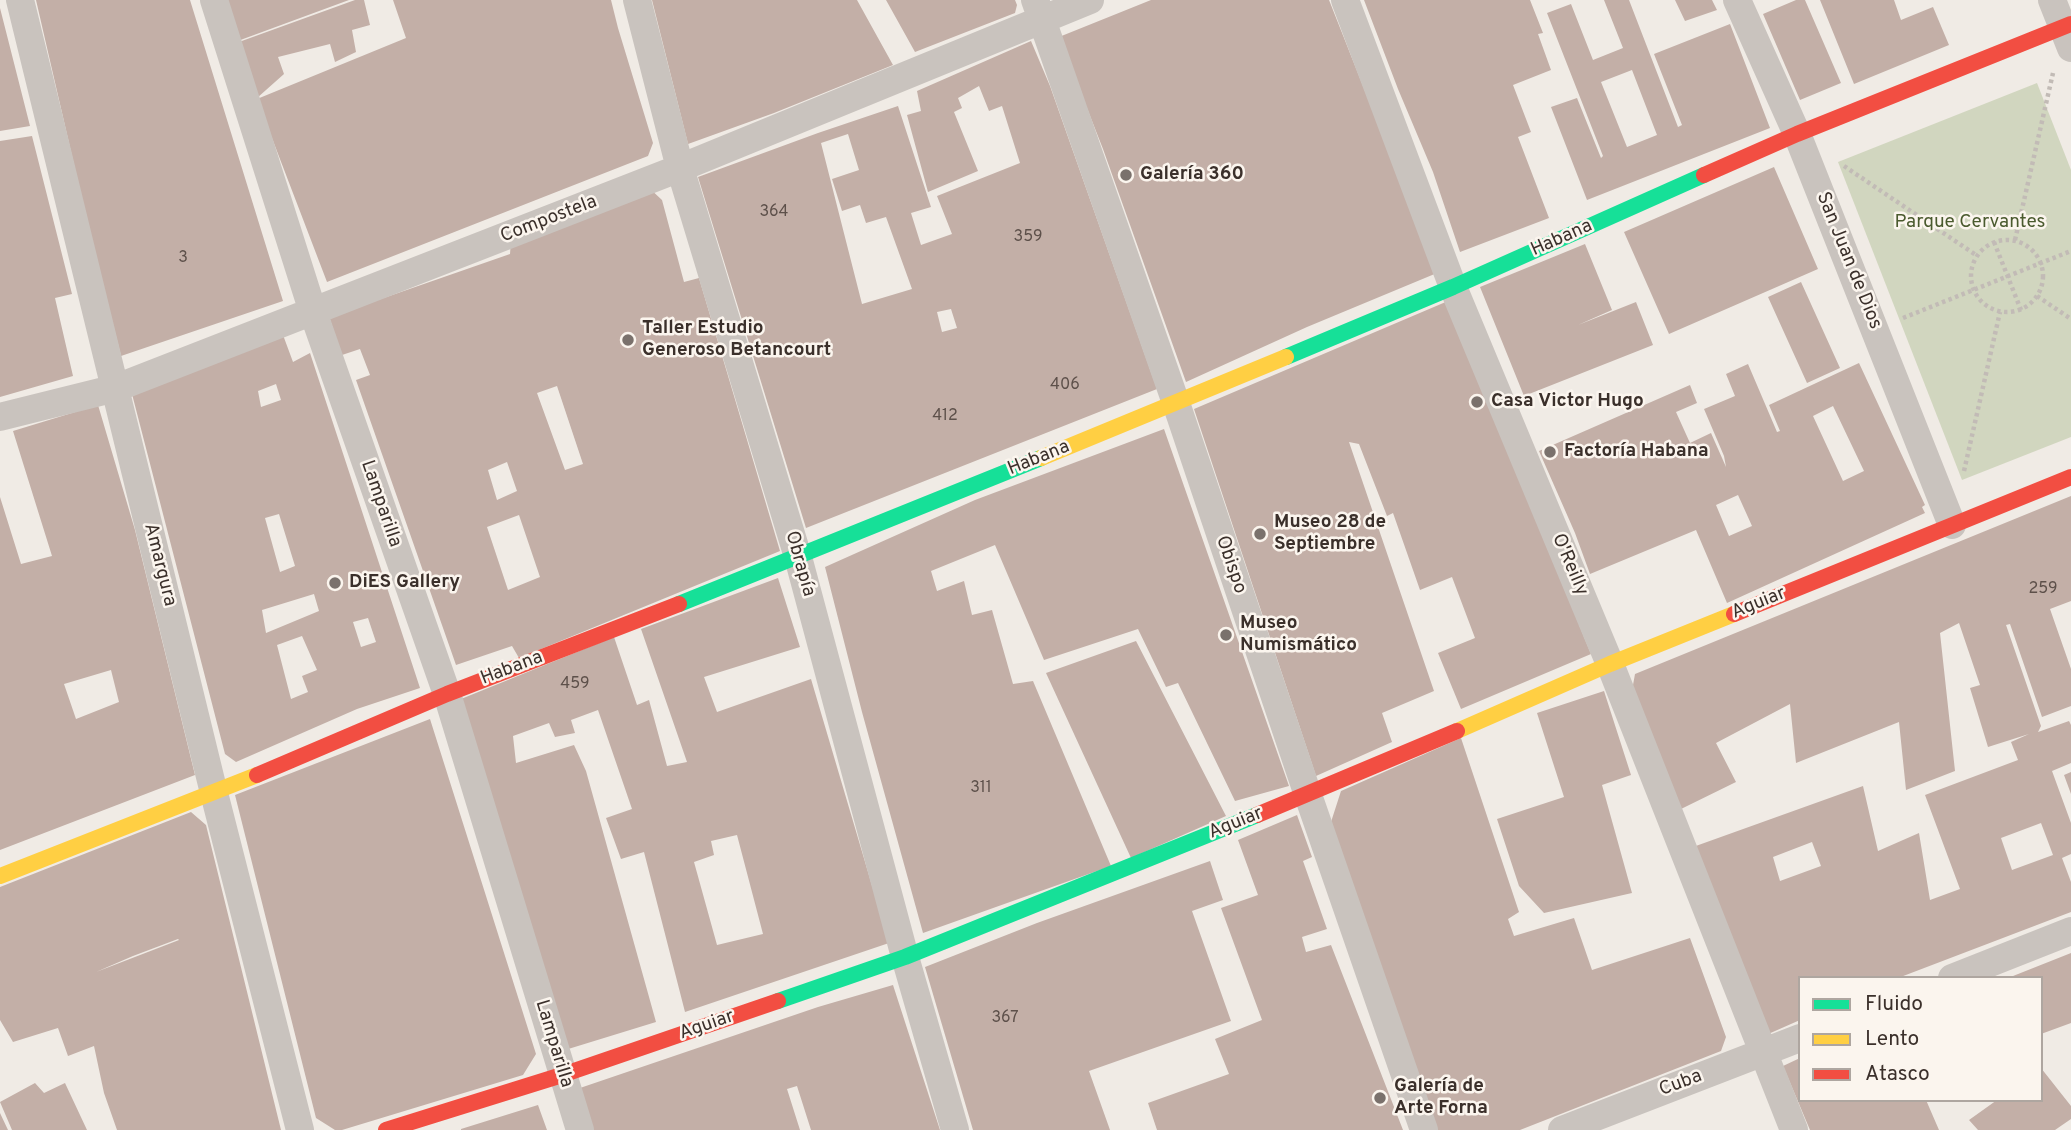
<!DOCTYPE html>
<meta charset="utf-8">
<style>
body{margin:0}
#map{position:relative;width:2071px;height:1130px;overflow:hidden;background:#f0ebe5;font-family:Overpass,sans-serif}
canvas{display:block}
.legend{position:absolute;left:1798px;top:976px;width:245px;height:126px;box-sizing:border-box;background:#fbf5ee;border:2px solid #aea6a0;margin:0;padding:9px 12px;list-style:none;font-size:21px;color:#3b302b}
.legend li{display:flex;align-items:center;gap:14px;height:35px}
.legend b{width:35px;border:2px solid #aea6a0}
</style>
<div id="map">
<canvas width="2071" height="1130"></canvas>
<ul class="legend">
<li><b style="height:9px;background:#16e098"></b>Fluido</li>
<li><b style="height:9px;background:#ffcf43"></b>Lento</li>
<li><b style="height:9px;background:#f24e42"></b>Atasco</li>
</ul>
</div>
<script>
const context = document.querySelector('canvas').getContext('2d');
context.lineJoin = 'round';
function fill(path, color) {
  context.fillStyle = color;
  context.fill(path, 'evenodd');
}
function shape(rows) {
  const path = new Path2D();
  for (const r of rows) {
    if (r.length === 3) {
      path.moveTo(r[0] + r[2], r[1]);
      path.arc(r[0], r[1], r[2], 0, 2 * Math.PI);
      continue;
    }
    path.moveTo(r[0], r[1]);
    for (let i = 2; i < r.length; i += 2) path.lineTo(r[i], r[i + 1]);
  }
  return path;
}
function trace(path, color, width, dash) {
  context.strokeStyle = color;
  context.lineWidth = width;
  context.lineCap = dash ? 'butt' : 'round';
  context.setLineDash(dash || []);
  context.stroke(path);
}
function drawText(font, color, halo, rows, align = 'center') {
  context.font = font + ' Overpass,sans-serif';
  context.lineWidth = 5;
  context.setLineDash([]);
  context.textBaseline = 'middle';
  context.strokeStyle = halo;
  context.fillStyle = color;
  for (const [text, x, y, turn = 0] of rows) {
    context.save();
    context.translate(x, y);
    context.rotate((+turn || 0) * Math.PI / 180);
    context.textAlign = isNaN(turn) ? turn : align;
    if (halo) context.strokeText(text, 0, 0);
    context.fillText(text, 0, 0);
    context.restore();
  }
}
fill(shape([
 [2037,83,2071,170,2071,437,1962,480,1838,162]
]), '#d1d6bf');
fill(shape([
 [36,0,190,0,283,301,121,356,86,217],
 [221,0,349,0,235,42],
 [355,0,364,0,370,25,352,30,356,52,335,62,330,44,278,57,284,74,257,98,239,42],
 [393,0,611,0,618,28,653,143,648,156,327,282,257,99,406,38],
 [652,0,857,0,893,65,774,113,688,144],
 [886,0,1015,0,1017,5,1015,13,915,52],
 [1151,0,1329,0,1437,273,1307,327,1186,382,1103,149,1059,37],
 [1364,0,1530,0,1543,33,1538,34,1551,70,1513,85,1531,132,1518,137,1549,218,1460,252,1433,172,1398,89],
 [1604,0,1629,0,1678,127,1682,125,1654,54,1730,24,1770,128,1587,200,1551,107,1577,98,1601,158,1603,156,1547,13,1571,4,1593,60,1623,48],
 [1632,70,1657,135,1627,147,1601,82],
 [1675,0,1712,0,1717,10,1685,21],
 [1796,0,1805,0,1841,83,1800,100,1763,14],
 [1820,0,1894,0,1901,20,1933,7,1949,45,1854,84],
 [0,8,30,126,0,131],
 [1031,41,1050,86,1157,389,806,528,698,177,818,133,898,106,931,207,911,213,921,245,952,234,937,196,1020,163,1002,106,989,111,979,86,958,98,962,108,954,112,978,171,928,192,907,115,921,111,917,91],
 [848,134,859,170,832,179,842,211,860,205,866,223,886,217,912,289,862,304,821,143],
 [951,309,957,328,942,332,937,312],
 [32,136,72,294,55,298,73,376,0,397,0,141],
 [1774,167,1818,269,1669,334,1624,232],
 [647,186,662,200,684,282,699,278,780,551,519,658,512,646,456,665,356,380,370,375,360,349,342,355,329,317,510,254,511,241],
 [557,386,583,464,565,470,537,393],
 [507,462,517,491,497,500,488,470],
 [519,515,540,577,508,590,487,527],
 [1585,244,1612,310,1578,325,1636,302,1653,345,1524,396,1480,287],
 [1801,282,1840,368,1807,383,1768,297],
 [1448,301,1591,654,1461,709,1438,653,1475,638,1452,577,1420,590,1393,513,1387,516,1359,444,1349,442,1434,691,1382,713,1392,742,1316,776,1194,409],
 [283,335,293,362,310,353,420,688,357,709,236,762,225,754,132,394],
 [276,384,281,400,261,407,258,391],
 [279,514,295,566,280,572,265,518],
 [314,594,319,611,266,633,262,610],
 [368,618,376,642,361,647,353,622],
 [302,636,317,670,302,676,308,692,291,699,277,645],
 [1859,363,1925,505,1922,507,1925,513,1727,603,1696,530,1590,574,1575,533,1539,451,1690,385,1697,403,1676,412,1690,443,1711,433,1726,467,1724,456,1704,409,1735,396,1726,374,1748,364,1777,432,1780,431,1769,405],
 [1833,406,1864,471,1843,481,1813,416],
 [1738,495,1752,526,1729,536,1716,505],
 [98,405,135,530,195,775,0,850,0,497,21,564,52,556,13,431],
 [111,670,119,702,76,719,64,684],
 [1164,429,1289,786,1235,801,1178,683,1166,687,1138,629,1044,660,995,545,931,571,937,591,964,581,972,615,992,610,1013,684,1033,681,1111,866,923,933,862,712,825,567,975,500],
 [2071,496,2071,601,2050,609,2071,669,2071,706,2042,717,2010,624,2006,625,2041,726,2038,732,2069,721,2071,725,2071,763,2052,771,2071,823,2071,854,2062,858,2071,882,2071,912,1898,978,1800,978,1800,1020,1766,1035,1693,847,1863,786,1878,851,1919,833,1930,900,1960,889,1925,795,2018,760,2011,742,2029,734,1988,747,1970,688,1980,685,1959,623,1940,633,1955,771,1906,790,1899,722,1796,763,1790,704,1716,743,1736,782,1681,809,1631,696,1635,674],
 [2041,823,2053,855,2012,870,2001,838],
 [1812,842,1821,866,1780,881,1773,857],
 [778,578,800,647,704,677,717,712,811,679,889,943,685,1012,644,852,621,859,606,818,632,809,598,710,571,720,575,733,555,737,549,723,513,736,516,763,574,745,586,771,656,1022,565,1050,461,699,614,637,637,705,649,700,667,766,687,762,641,629],
 [737,835,763,934,717,945,694,862,714,855,711,841],
 [1136,641,1226,816,1131,858,1046,673],
 [1604,691,1631,775,1602,785,1632,893,1544,913,1519,886,1497,819,1564,797,1537,713],
 [430,719,536,1054,523,1075,342,1130,335,1130,316,1118,235,795],
 [1461,738,1519,912,1508,919,1514,936,1574,918,1592,970,1690,938,1726,1037,1721,1051,1520,1130,1435,1130,1331,822,1341,791],
 [2071,772,2071,794,2064,775],
 [191,812,206,825,281,1130,117,1130,104,1093,94,1046,68,1056,58,1028,13,1042,0,1020,0,887],
 [178,939,179,940,96,972,133,956],
 [1297,815,1312,857,1303,861,1327,929,1302,937,1306,952,1331,945,1403,1130,1157,1130,1148,1103,1229,1074,1215,1039,1262,1020,1221,908,1258,895,1238,840],
 [1210,861,1223,900,1192,911,1231,1021,1089,1071,1110,1130,973,1130,925,967,1037,923],
 [2071,953,2071,1023,2041,1034,2041,978,2008,978],
 [893,985,940,1130,811,1130,797,1086,787,1089,800,1130,593,1130,580,1088,818,1007],
 [1800,1058,1800,1100,1926,1100,1939,1130,1810,1130,1783,1066],
 [2041,1068,2071,1106,2071,1119,2055,1130,1978,1130,1969,1120,1997,1100,2041,1100],
 [35,1083,44,1093,65,1083,87,1130,12,1130,0,1102],
 [538,1105,547,1130,461,1130,461,1129],
 [0,1113,8,1130,0,1130]
]), '#c3afa7');
trace(shape([
 [1844,166,1976,255],
 [2007,276,36],
 [2015,240,2053,73],
 [1994,242,2021,310],
 [2037,296,2071,319],
 [1903,318,2071,251],
 [1964,471,2000,312]
]), '#c2bbb6', 4.5, [3.5, 3.5]);
trace(shape([
 [20,0,214,793,300,1130],
 [214,0,313,312,447,694,580,1130],
 [637,0,680,168,798,557,905,957,955,1130],
 [1035,0,1176,403,1308,795,1424,1130],
 [1345,0,1453,287,1610,664,1794,1130],
 [1737,0,1797,134,1952,525],
 [2052,0,2071,48],
 [0,417,116,388,680,168,1090,0],
 [1952,978,2071,931],
 [1562,1130,1800,1038]
]), '#c9c3be', 28);
trace(shape([
 [1286,357,1453,287,1704,175],
 [679,604,1041,458],
 [778,1001,905,957,1257,815]
]), '#16e098', 16);
trace(shape([
 [1041,458,1286,357],
 [1457,731,1610,664,1734,614],
 [0,876,257,775]
]), '#ffcf43', 16);
trace(shape([
 [1704,175,1797,134,2071,24],
 [1734,614,2071,477],
 [257,775,447,694,679,604],
 [1257,815,1457,731],
 [386,1130,562,1075,778,1001]
]), '#f24e42', 16);
for (const [x, y, r, color] of [
 [1126,175,7,"#7a716c"],
 [628,340,7,"#7a716c"],
 [1477,402,7,"#7a716c"],
 [1550,452,7,"#7a716c"],
 [1260,534,7,"#7a716c"],
 [335,583,7,"#7a716c"],
 [1226,635,7,"#7a716c"],
 [1380,1098,7,"#7a716c"]
]) {
  const dot = new Path2D();
  dot.arc(x, y, r, 0, 2 * Math.PI);
  context.fillStyle = color;
  context.fill(dot);
  trace(dot, '#fbf5ee', 2.5);
}
drawText('16px', '#5d504a', null, [
 ["364",774,213],
 ["359",1028,238],
 ["3",183,259],
 ["406",1065,386],
 ["412",945,417],
 ["259",2043,590],
 ["459",575,685],
 ["311",981,789],
 ["367",1005,1019]
]);
drawText('bold 19px', '#3b302b', '#fbf5ee', [
 ["Galería 360",1140,175],
 ["Taller Estudio",642,329],
 ["Generoso Betancourt",642,351],
 ["Casa Victor Hugo",1491,402],
 ["Factoría Habana",1564,452],
 ["Museo 28 de",1274,523],
 ["Septiembre",1274,545],
 ["DiES Gallery",349,583],
 ["Museo",1240,624],
 ["Numismático",1240,646],
 ["Galería de",1394,1087],
 ["Arte Forna",1394,1109]
], 'left');
drawText('19px', '#3b302b', '#fbf5ee', [
 ["Compostela",549,220,-21],
 ["Habana",1562,239,-24],
 ["San Juan de Dios",1848,261,68],
 ["Habana",1039,459,-22],
 ["Lamparilla",380,504,71],
 ["Obrapía",799,564,74],
 ["Amargura",159,565,76],
 ["Obispo",1230,565,71],
 ["O'Reilly",1569,565,67],
 ["Aguiar",1759,604,-22],
 ["Habana",512,669,-21],
 ["Aguiar",1236,824,-22],
 ["Aguiar",707,1026,-19],
 ["Lamparilla",553,1044,73],
 ["Cuba",1681,1084,-21]
]);
drawText('19px', '#4a5a2e', '#fbf5ee', [
 ["Parque Cervantes",1970,223]
]);
</script>
